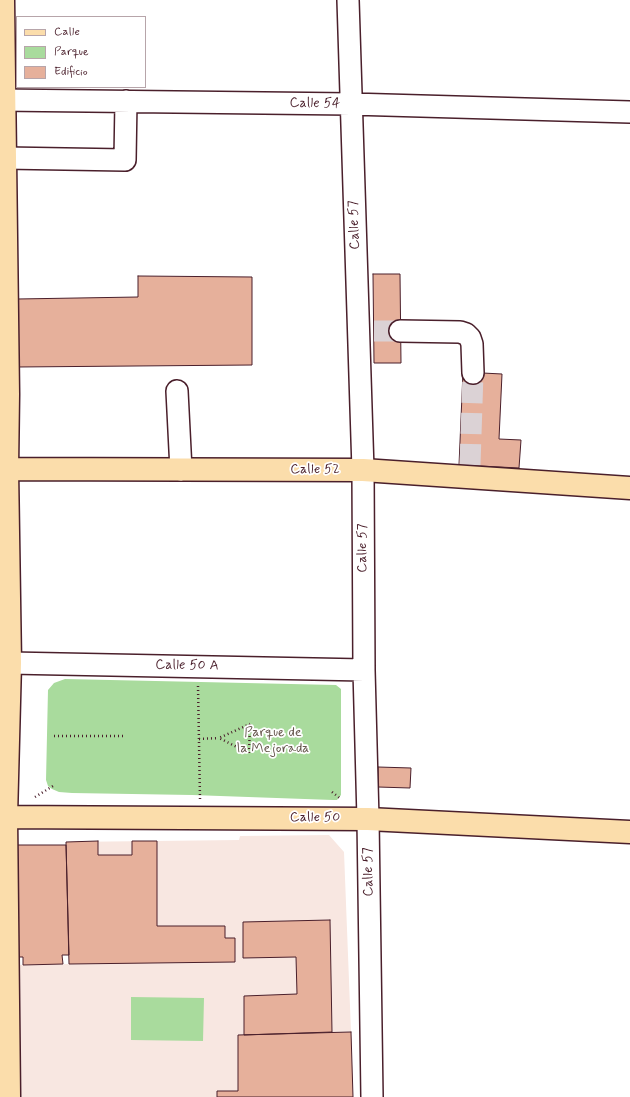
<!DOCTYPE html>
<style>
body{margin:0}
#map{position:relative;width:630px;height:1097px;overflow:hidden;background:#fff;font-family:Mynerve,sans-serif}
canvas{display:block}
.legend{position:absolute;left:16px;top:16px;width:130px;height:72px;box-sizing:border-box;background:#fff;border:1px solid #b7a5aa;margin:0;padding:5px 7px;list-style:none;font-size:12px;color:#4a1f2b}
.legend li{display:flex;align-items:center;gap:8px;height:20px}
.legend b{width:20px;border:1px solid #b7a5aa}
</style>
<div id="map">
<canvas width="630" height="1097"></canvas>
<ul class="legend">
<li><b style="height:5px;background:#fbddab"></b>Calle</li>
<li><b style="height:11px;background:#a9db9d"></b>Parque</li>
<li><b style="height:11px;background:#e6b09b"></b>Edificio</li>
</ul>
</div>
<script>
const context = document.querySelector('canvas').getContext('2d');
context.lineJoin = 'round';
function fill(path, color) {
  context.fillStyle = color;
  context.fill(path, 'evenodd');
}
function shape(rows) {
  const path = new Path2D();
  for (const r of rows) {
    path.moveTo(r[0], r[1]);
    for (let i = 2; i < r.length; i += 2) path.lineTo(r[i], r[i + 1]);
  }
  return path;
}
function trace(path, color, width, dash) {
  context.strokeStyle = color;
  context.lineWidth = width;
  context.lineCap = dash ? 'butt' : 'round';
  context.setLineDash(dash || []);
  context.stroke(path);
}
function drawText(font, color, halo, rows, align = 'center') {
  context.font = font + ' Mynerve,sans-serif';
  context.lineWidth = 3.5;
  context.setLineDash([]);
  context.textBaseline = 'middle';
  context.strokeStyle = halo;
  context.fillStyle = color;
  for (const [text, x, y, turn = 0] of rows) {
    context.save();
    context.translate(x, y);
    context.rotate((+turn || 0) * Math.PI / 180);
    context.textAlign = isNaN(turn) ? turn : align;
    if (halo) context.strokeText(text, 0, 0);
    context.fillText(text, 0, 0);
    context.restore();
  }
}
fill(shape([
 [329,835,344,852,351,1032,238,1035,238,1091,217,1091,217,1097,19,1097,17,965,69,964,66,842,239,840,240,836]
]), '#f8e7e1');
fill(shape([
 [65,679,336,685,341,689,341,795,337,800,333,800,192,795,72,793,59,792,52,789,48,786,46,780,48,690,54,683],
 [131,997,204,998,203,1041,131,1040]
]), '#a9db9d');
const building = shape([
 [373,274,400,274,401,363,374,363,373,274],
 [138,276,252,277,252,365,17,367,17,299,138,297,138,276],
 [463,372,502,374,499,439,521,440,519,468,459,465,463,372],
 [378,767,411,768,410,788,378,787,378,767],
 [98,841,98,855,132,855,132,841,157,841,157,926,225,926,225,938,235,938,235,962,69,964,66,842,98,841],
 [16,845,66,845,69,955,62,955,63,964,23,965,23,957,17,957,16,845],
 [330,920,332,1032,244,1035,244,996,297,994,296,957,243,958,243,922,330,920],
 [351,1032,353,1097,217,1097,217,1091,238,1091,238,1035,351,1032]
]);
fill(building, '#e6b09b');
trace(building, '#4a1f2b', 1);
trace(shape([
 [374,331,400,331],
 [470,465,473,373]
]), '#dbd2d5', 21, [21, 10]);
const minor = shape([
 [348,0,363,470,364,670,368,819,372,1097],
 [0,100,351,104,630,112],
 [5,158,125,160,126,101],
 [400,331,460,332,466,334,470,338,472,344,473,373],
 [177,391,181,470],
 [10,663,364,670]
]);
const major = shape([
 [3,0,8,394,7,469,10,663,6,817,9,1097],
 [0,469,363,470,630,488],
 [0,817,368,819,630,832]
]);
trace(minor, '#4a1f2b', 24);
trace(major, '#4a1f2b', 25);
trace(shape([
 [198,686,200,799],
 [250,724,249,753,219,738,250,724],
 [54,736,124,736],
 [199,739,219,738],
 [332,792,341,799],
 [35,797,53,786]
]), '#4a1f2b', 2.5, [1, 3]);
trace(minor, '#fff', 21);
trace(major, '#fbddab', 22);
drawText('14px', '#4a1f2b', '#fff', [
 ["Calle 54",315,104,1],
 ["Calle 57",355,225,-92],
 ["Calle 52",315,470],
 ["Calle 57",363,548,-90],
 ["Calle 50 A",187,666,1],
 ["Calle 50",315,818],
 ["Calle 57",369,872,-91]
]);
drawText('14px', '#66574d', '#fff', [
 ["Parque de",273,733],
 ["la Mejorada",273,749]
]);
</script>
